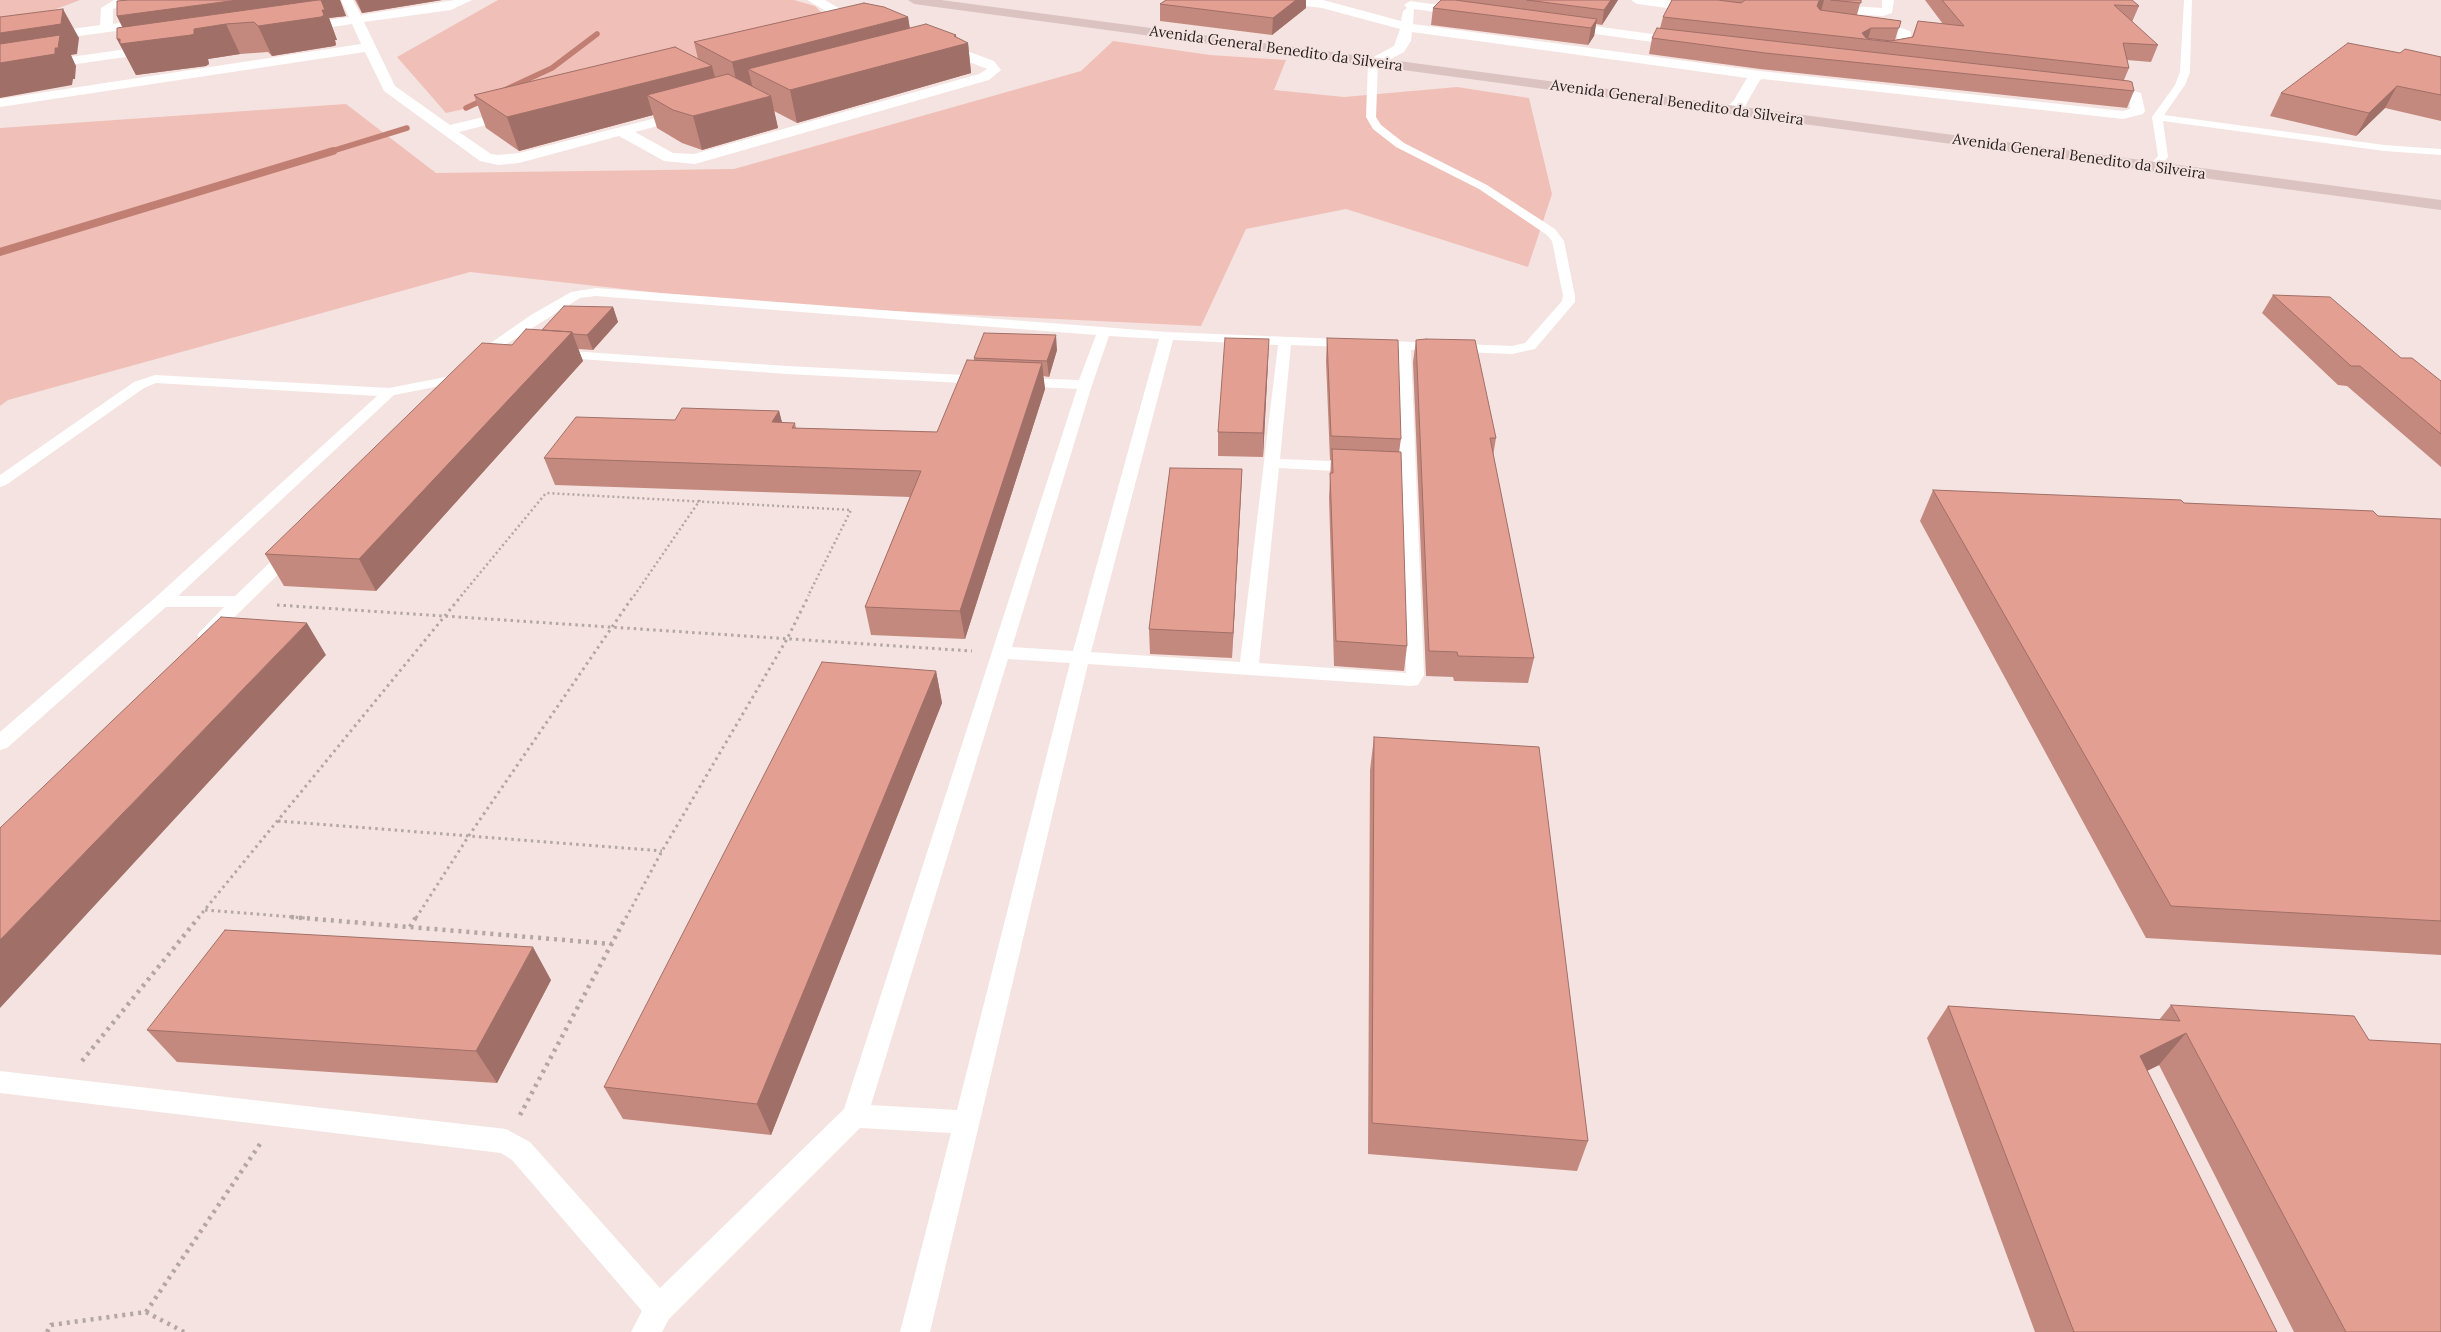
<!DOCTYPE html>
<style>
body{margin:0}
canvas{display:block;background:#f4e3e0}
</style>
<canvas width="2441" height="1332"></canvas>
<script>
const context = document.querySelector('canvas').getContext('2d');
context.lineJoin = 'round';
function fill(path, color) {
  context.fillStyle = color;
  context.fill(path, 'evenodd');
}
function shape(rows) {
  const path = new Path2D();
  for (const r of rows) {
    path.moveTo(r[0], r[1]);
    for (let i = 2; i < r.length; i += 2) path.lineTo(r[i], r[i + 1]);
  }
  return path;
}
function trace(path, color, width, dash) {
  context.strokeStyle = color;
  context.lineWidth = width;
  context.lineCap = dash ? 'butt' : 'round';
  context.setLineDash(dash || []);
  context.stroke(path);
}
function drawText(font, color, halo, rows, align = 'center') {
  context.font = font + ' Lora,serif';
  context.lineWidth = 4;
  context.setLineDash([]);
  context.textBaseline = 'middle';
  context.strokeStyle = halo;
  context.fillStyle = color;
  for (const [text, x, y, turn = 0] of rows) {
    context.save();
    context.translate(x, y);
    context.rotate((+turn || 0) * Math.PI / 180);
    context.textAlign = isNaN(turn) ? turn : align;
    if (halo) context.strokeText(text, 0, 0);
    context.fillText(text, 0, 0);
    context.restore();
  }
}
fill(shape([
 [0,0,80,0,0,30],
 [498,0,794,0,815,6,826,17,745,47,446,113,397,57],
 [1113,41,1210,55,1286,60,1274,90,1344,97,1457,87,1529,98,1552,194,1528,267,1346,209,1246,229,1201,326,768,305,470,272,8,400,0,406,0,128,346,104,436,173,734,169,1081,71]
]), '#f0c0b8');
trace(shape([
 [466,108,552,68,597,34],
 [329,152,407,128]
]), '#c17f74', 5.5);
trace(shape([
 [0,252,333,151]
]), '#c17f74', 8);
trace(shape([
 [461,596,546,493,851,510,808,596],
 [634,596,700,500]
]), '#b3a6a3', 2.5, [2, 3]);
trace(shape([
 [277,605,972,651],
 [278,821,662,851],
 [205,910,306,918],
 [198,918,462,595],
 [416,918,468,837,634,595],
 [626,918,662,851,787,639,809,595]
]), '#b3a6a3', 3, [2.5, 4]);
trace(shape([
 [291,917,612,944],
 [410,927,416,917],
 [82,1061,199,917],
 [520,1115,626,917],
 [146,1312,260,1144],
 [47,1332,51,1325,146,1312,184,1332]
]), '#b3a6a3', 4.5, [3, 5]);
fill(shape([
 [2184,0,2192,0,2190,72,2185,85,2164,115,2384,145,2441,149,2441,155,2384,151,2163,121,2168,157,2158,168,2150,168,2149,166,2158,156,2152,117,2175,85,2180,72,2184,0],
 [1373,60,1378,63,1376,117,1381,125,1404,143,1487,185,1555,229,1564,241,1575,296,1575,302,1535,349,1512,354,1411,350,1424,675,1418,685,1411,686,1088,664,930,1332,900,1332,951,1133,860,1128,669,1319,662,1332,631,1332,642,1311,512,1160,501,1153,0,1093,0,1071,506,1129,530,1142,660,1288,844,1109,1077,389,1018,386,1011,382,1018,378,1079,380,1096,335,596,296,580,298,494,352,484,352,482,349,531,315,571,292,596,288,1167,332,1512,346,1525,343,1562,301,1563,296,1552,241,1547,235,1479,189,1396,147,1373,129,1366,117,1368,63,1373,60],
 [1109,336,1159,339,1073,651,1012,647,1092,385,1109,336],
 [1173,340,1278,345,1240,662,1091,652,1173,340],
 [1291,345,1397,349,1406,673,1259,663,1279,468,1355,472,1363,467,1355,462,1280,459,1291,345],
 [1008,659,1070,663,957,1110,871,1105,1008,659],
 [557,350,787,366,983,376,990,380,983,384,787,374,552,357,550,354,552,351,557,350],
 [461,374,468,378,466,381,394,395,178,596,235,596,286,547,298,547,300,551,298,555,212,639,206,641,200,639,197,635,224,607,166,607,7,748,0,750,0,732,156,597,377,396,156,383,144,388,6,485,0,487,0,475,134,382,155,375,389,388,461,374]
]), '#fff');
fill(shape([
 [114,0,133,0,113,9,113,24,159,17,165,21,159,25,0,47,0,39,100,25,101,8,114,0],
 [341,0,353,0,361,15,455,0,472,0,451,10,364,22,395,86,450,125,521,108,526,109,528,112,526,115,459,132,491,154,498,155,519,153,691,109,696,110,698,113,696,116,635,132,673,153,694,154,979,74,987,69,930,46,928,43,930,40,935,39,994,61,1001,70,989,80,695,164,664,161,619,136,519,163,498,165,480,161,384,91,365,52,0,107,0,99,361,44,352,24,293,33,287,29,293,25,349,17,341,0],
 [807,0,825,0,844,11,867,14,873,18,867,22,836,17,807,0],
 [1283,0,1323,0,1401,21,1403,11,1407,8,1404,5,1410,1,1470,9,1476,13,1470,17,1414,9,1413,24,1760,71,2123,111,2130,109,2129,98,2096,93,2089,89,2096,85,2124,88,2141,93,2145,111,2143,114,2123,119,1763,79,1760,80,1745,106,1731,114,1724,110,1734,100,1747,78,1412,32,1411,41,1404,52,1378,66,1368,66,1366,63,1368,60,1394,46,1400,29,1322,8,1289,4,1283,0],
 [1631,0,1665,0,1706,5,1712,9,1706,13,1637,4,1631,0],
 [1882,0,1894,0,1892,13,1883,16,1851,14,1845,10,1851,6,1882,8,1882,0],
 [1558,21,1688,39,1695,43,1688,47,1553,28,1552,25,1553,22,1558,21],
 [1862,22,1896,26,1910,31,1911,34,1908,50,1906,53,1886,56,1869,54,1867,51,1869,48,1895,47,1898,36,1857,29,1856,26,1857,23,1862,22],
 [162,44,169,48,167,51,0,75,0,67,162,44]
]), '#fff');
fill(shape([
 [908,0,941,0,2441,200,2441,210,914,4,908,0]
]), '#dac3c0');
fill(shape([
 [122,0,340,0,346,16,329,18,337,40,335,40,336,45,334,46,272,56,268,52,240,54,208,59,209,64,206,66,136,75,117,39,122,27,117,16],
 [355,0,442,0,362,13],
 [1166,0,1306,0,1306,8,1272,35,1160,21,1160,4],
 [1441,0,1618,0,1602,25,1596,24,1594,36,1588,45,1431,25,1433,8],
 [1672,0,1861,0,1857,15,1901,21,1895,40,1912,37,1918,21,1943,24,1925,0,2132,0,2139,6,2132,22,2158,45,2151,62,2127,60,2129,68,2124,80,2134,91,2127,108,1760,69,1649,54,1652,38,1660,28,1663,17],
 [908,17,910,28,956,37,968,43,971,73,797,123,774,111,778,128,702,150,682,143,657,128,653,115,519,151,486,128,474,95,698,59,694,42],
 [2400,53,2441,57,2441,121,2385,108,2356,136,2270,116,2281,93],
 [2273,295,2401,358,2441,381,2441,467,2347,386,2338,385,2262,313],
 [613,307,618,322,593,350,578,349,583,361,376,591,284,586,265,554,512,345,542,330],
 [1327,338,1401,439,1399,452,1407,646,1404,671,1334,666,1329,497,1331,460,1330,460,1326,361],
 [1416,340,1496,438,1493,456,1534,658,1528,683,1454,681,1453,677,1426,676,1413,362],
 [1057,350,1049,377,1043,376,1045,389,965,639,871,635,865,607,910,497,555,485,544,458,675,420,779,411,782,423,795,423,796,428,937,432,974,360,974,358],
 [1268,362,1263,457,1218,456,1218,432],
 [1242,469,1241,493,1232,658,1150,654,1149,629],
 [1933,490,2184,503,2378,516,2441,519,2441,955,2146,938,1920,521],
 [936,671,942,703,771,1135,623,1119,604,1087],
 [1374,737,1588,1141,1577,1171,1368,1154,1370,770],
 [551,980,497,1083,177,1062,147,1030],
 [2171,1005,2441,1332,2294,1332,2159,1065,2147,1071,2277,1332,2035,1332,1927,1038,1948,1006,2159,1020]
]), '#c4897e');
fill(shape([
 [122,0,340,0,346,16,329,18,337,40,335,40,336,45,334,46,272,56,258,26,254,22,226,24,240,54,208,59,209,64,206,66,136,75,117,39,120,39,131,43,117,16,129,15],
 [357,0,442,0,362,13],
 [1296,0,1306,0,1306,8,1272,35,1273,18],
 [1611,0,1618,0,1602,25,1604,10],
 [1822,0,1824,0,1820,15,1817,6,1819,1],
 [63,9,79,38,77,54,71,55,76,66,75,79,73,79,72,85,0,98,0,33],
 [908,17,912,46,748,69,753,89,739,93,732,62],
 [1597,19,1594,36,1588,45,1591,28],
 [1871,28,1868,39,1861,39,1862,33],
 [956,35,957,46,968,43,971,73,797,123,790,90],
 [712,66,720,97,647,95,653,115,519,151,507,117],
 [2397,86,2385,108,2356,136,2369,113],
 [771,96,778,128,702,150,693,116],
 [613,307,618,322,593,350,587,335],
 [572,332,583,361,376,591,359,559],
 [1056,335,1057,350,1049,377,1047,361],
 [1269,339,1268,362,1263,457,1263,433],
 [1042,363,1045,389,965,639,960,611],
 [779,411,786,437,772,422],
 [1242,469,1241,493,1232,658,1233,633],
 [307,623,326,655,0,1008,0,940],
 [936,671,942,703,771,1135,757,1104],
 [533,947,551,980,497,1083,476,1051],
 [2186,1033,2159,1065,2113,1087,2140,1056]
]), '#a06f67');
const building = shape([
 [127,0,238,0,117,16,117,1,127,0],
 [318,0,321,0,325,10,322,10,324,15,321,17,258,26,254,22,226,24,194,29,194,34,191,35,120,44,120,39,117,39,117,28,318,0],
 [1166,0,1296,0,1273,18,1160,4,1166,0],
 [1441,0,1455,0,1597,19,1591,28,1433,8,1441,0],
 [1527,0,1611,0,1604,10,1527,0],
 [1672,0,1718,0,1741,3,1745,0,1822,0,1819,1,1817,6,1820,10,1901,21,1899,28,1871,28,1862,33,1866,38,1891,41,1913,37,1918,21,1964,26,1942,0,2132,0,2139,6,2114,5,2158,45,2123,43,2129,68,1663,17,1672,0],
 [1831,0,1861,0,1861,3,1831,0],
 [864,3,884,7,908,17,732,62,694,42,864,3],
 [63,9,61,24,0,33,0,17,63,9],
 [926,24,956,35,954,36,968,43,790,90,748,69,926,24],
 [1657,28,2129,81,2132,82,2134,91,1765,53,1652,38,1657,28],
 [60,35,58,48,55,48,55,54,0,63,0,44,60,35],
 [2348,43,2400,53,2405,49,2441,57,2441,95,2397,86,2369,113,2281,93,2348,43],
 [675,47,712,66,507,117,474,95,675,47],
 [728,74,771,96,693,116,673,110,647,95,728,74],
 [2273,295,2330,297,2401,358,2412,358,2441,381,2441,434,2360,366,2351,366,2273,295],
 [564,306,613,307,587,335,573,334,572,332,542,330,564,306],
 [526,329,572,332,359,559,265,554,482,343,512,345,526,329],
 [984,333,1056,335,1047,361,974,358,984,333],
 [1225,338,1269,339,1263,433,1218,432,1225,338],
 [1327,338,1398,340,1401,439,1331,436,1327,338],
 [1426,339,1475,340,1496,438,1490,438,1534,658,1458,656,1457,652,1429,651,1416,340,1426,339],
 [967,360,1042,363,960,611,865,607,921,471,544,458,576,417,675,420,682,408,779,411,772,422,795,423,792,428,937,432,967,360],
 [1332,449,1401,452,1407,646,1336,641,1330,473,1333,473,1332,449],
 [1170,468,1242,469,1233,633,1149,629,1170,468],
 [1933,490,2181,500,2184,503,2373,511,2378,516,2441,519,2441,921,2171,906,1933,490],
 [221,617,307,623,0,940,0,828,221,617],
 [822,662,936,671,757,1104,604,1087,822,662],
 [1374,737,1539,747,1588,1141,1372,1123,1374,737],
 [225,930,533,947,476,1051,147,1030,225,930],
 [2171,1005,2354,1016,2369,1040,2441,1044,2441,1332,2346,1332,2186,1033,2140,1056,2277,1332,2074,1332,1948,1006,2180,1021,2171,1005]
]);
fill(building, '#e49f93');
trace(building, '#a06f67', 1);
drawText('15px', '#241e1d', '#f4e3e0', [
 ["Avenida General Benedito da Silveira",1276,49,8],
 ["Avenida General Benedito da Silveira",1677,103,8],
 ["Avenida General Benedito da Silveira",2079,157,8]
]);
</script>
